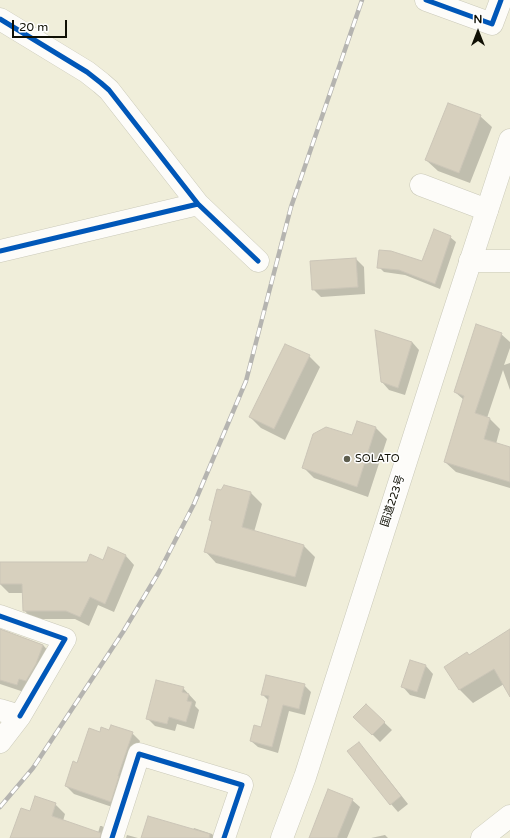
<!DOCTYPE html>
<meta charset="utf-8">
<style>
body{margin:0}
#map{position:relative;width:510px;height:838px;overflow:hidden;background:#f0eeda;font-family:"Varela Round",sans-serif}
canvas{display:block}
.north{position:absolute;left:458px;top:12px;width:40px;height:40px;-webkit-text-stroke:3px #fff;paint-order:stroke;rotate:0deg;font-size:11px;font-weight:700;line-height:16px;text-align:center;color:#101004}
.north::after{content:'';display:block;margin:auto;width:14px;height:18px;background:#101004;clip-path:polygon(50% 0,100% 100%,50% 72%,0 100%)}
.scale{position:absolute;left:12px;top:20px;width:55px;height:18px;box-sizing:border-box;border:2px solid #101004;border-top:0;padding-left:5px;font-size:12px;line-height:14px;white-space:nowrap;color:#101004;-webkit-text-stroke:3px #fff;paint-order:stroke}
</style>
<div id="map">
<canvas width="510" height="838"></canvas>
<div class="north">N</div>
<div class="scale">20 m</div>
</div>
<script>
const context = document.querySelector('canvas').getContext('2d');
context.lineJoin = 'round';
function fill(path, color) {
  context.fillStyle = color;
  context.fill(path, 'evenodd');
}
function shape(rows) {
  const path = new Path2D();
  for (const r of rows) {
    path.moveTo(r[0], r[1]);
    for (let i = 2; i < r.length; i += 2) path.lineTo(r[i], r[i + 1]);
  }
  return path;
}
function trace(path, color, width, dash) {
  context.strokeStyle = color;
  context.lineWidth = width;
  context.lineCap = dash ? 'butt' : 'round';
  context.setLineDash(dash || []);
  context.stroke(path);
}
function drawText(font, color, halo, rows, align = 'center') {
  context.font = font + ' "Varela Round","Noto Sans JP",sans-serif';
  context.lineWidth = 3;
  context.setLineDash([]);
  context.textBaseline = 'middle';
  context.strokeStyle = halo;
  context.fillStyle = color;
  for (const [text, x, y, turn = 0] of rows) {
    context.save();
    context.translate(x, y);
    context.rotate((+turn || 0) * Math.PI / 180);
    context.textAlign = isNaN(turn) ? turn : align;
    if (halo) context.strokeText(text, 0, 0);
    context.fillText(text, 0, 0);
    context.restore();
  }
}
fill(shape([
 [480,116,492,127,470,183,438,171,426,160],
 [450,237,456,242,440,289,405,275,384,272,379,267,423,263],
 [356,259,364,267,365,294,321,297,313,289,311,262],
 [376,331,412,342,419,350,405,395,389,390,382,382],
 [501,334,510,342,510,348,504,365,510,363,510,390,503,370,487,418,490,419,500,429,496,444,510,448,510,488,456,472,445,462,464,400,455,392],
 [309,356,320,367,285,440,261,428,250,417],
 [357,422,376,428,387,439,368,497,314,478,303,467,353,437],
 [225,486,251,493,262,504,254,532,304,546,315,557,306,587,216,563,205,551,213,523,210,520],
 [109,549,126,556,134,565,114,612,98,605,89,626,75,619,32,619,24,610,23,593,9,593,0,584,0,563,87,563,103,561],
 [0,630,43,645,50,653,24,692,0,684],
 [510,630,510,695,504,684,473,703,459,689,469,656],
 [426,666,433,674,425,699,410,695,403,687],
 [304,685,311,692,305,715,289,711,278,753,258,747,251,741,261,728,269,701,262,694],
 [183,688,196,702,195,706,199,710,194,729,177,724,175,731,155,726,147,718],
 [366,705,392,730,380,742,355,717],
 [110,731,132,733,140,741,125,784,118,809,74,794,66,786,78,764,100,733],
 [358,743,366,751,408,804,398,812,391,804],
 [352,800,360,807,347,838,319,838],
 [55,804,65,814,63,821,98,833,100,826,102,826,112,836,112,838,12,838,31,813],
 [194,828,212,834,216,838,142,838,193,830],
 [127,835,138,838,126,838],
 [385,835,388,838,371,838]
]), '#0003');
const building = shape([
 [448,103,481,115,459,173,425,160,448,103],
 [434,229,451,236,435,284,399,270,377,268,379,250,391,251,422,261,434,229],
 [356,258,358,287,312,290,310,261,356,258],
 [476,324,502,333,475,413,490,418,484,439,510,447,510,482,444,462,464,396,454,392,476,324],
 [375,330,412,342,398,388,381,382,375,330],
 [285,344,310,355,274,429,249,417,285,344],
 [357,421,376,427,357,487,302,468,313,434,326,427,352,435,357,421],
 [224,485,251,492,242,527,304,545,295,577,204,552,212,521,209,520,217,489,221,490,224,485],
 [108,547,126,555,105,604,90,597,80,617,66,611,23,611,22,584,0,584,0,562,87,562,90,554,103,560,108,547],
 [0,629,43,645,36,664,26,681,19,679,17,685,0,680,0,629],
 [510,629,510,697,494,669,459,690,444,667,467,652,469,655,510,629],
 [410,660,426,665,417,692,401,687,410,660],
 [266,675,305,684,299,709,283,705,272,747,250,741,254,725,261,727,269,696,261,695,266,675],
 [156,680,184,687,182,692,189,694,187,701,192,702,186,722,169,717,167,724,146,719,156,680],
 [366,704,385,722,372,735,353,717,366,704],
 [111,725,133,732,118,776,119,776,111,802,65,786,73,761,77,763,89,728,100,732,101,727,109,730,111,725],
 [359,742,401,796,390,805,347,751,359,742],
 [328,789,353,799,337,838,309,838,328,789],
 [35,796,56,803,52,816,101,833,100,838,10,838,21,808,30,811,35,796],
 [148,816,210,834,209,838,141,838,148,816]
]);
fill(building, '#d7d0be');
trace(building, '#cbc5b7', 1);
const minor = shape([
 [426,0,492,24,501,0],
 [0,19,87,72,101,83,109,90,198,204,258,261],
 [421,185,487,210],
 [0,251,198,204],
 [470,261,510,261],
 [0,616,65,639,20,716],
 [0,710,20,716,0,742],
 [112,838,139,754,242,785,224,838],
 [482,838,510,816]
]);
const highway = shape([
 [282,838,305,777,450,324,510,140]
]);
trace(minor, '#cac9b9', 23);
trace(highway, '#cac9b9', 23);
trace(minor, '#fdfcf9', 22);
trace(highway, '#fdfcf9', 22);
const rail = shape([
 [0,807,33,768,123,632,159,572,194,504,246,381,291,207,362,0]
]);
trace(rail, '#b5b4b0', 4.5);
trace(rail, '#fff', 3, [9]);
trace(shape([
 [426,0,492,24,501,0],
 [0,19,87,72,101,83,109,90,198,204,258,261],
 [0,251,198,204],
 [0,616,65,639,20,716],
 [112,838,139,754,242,785,224,838]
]), '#0057b8', 5);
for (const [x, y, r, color] of [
 [347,459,4,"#5e5e4f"]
]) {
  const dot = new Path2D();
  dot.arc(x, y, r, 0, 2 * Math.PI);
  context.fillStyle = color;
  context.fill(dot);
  trace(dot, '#fff', 1.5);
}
drawText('11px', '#101004', '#fff', [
 ["SOLATO",355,459]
], 'left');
drawText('11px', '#101004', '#fff', [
 ["国道223号",393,501,-72]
]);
</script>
